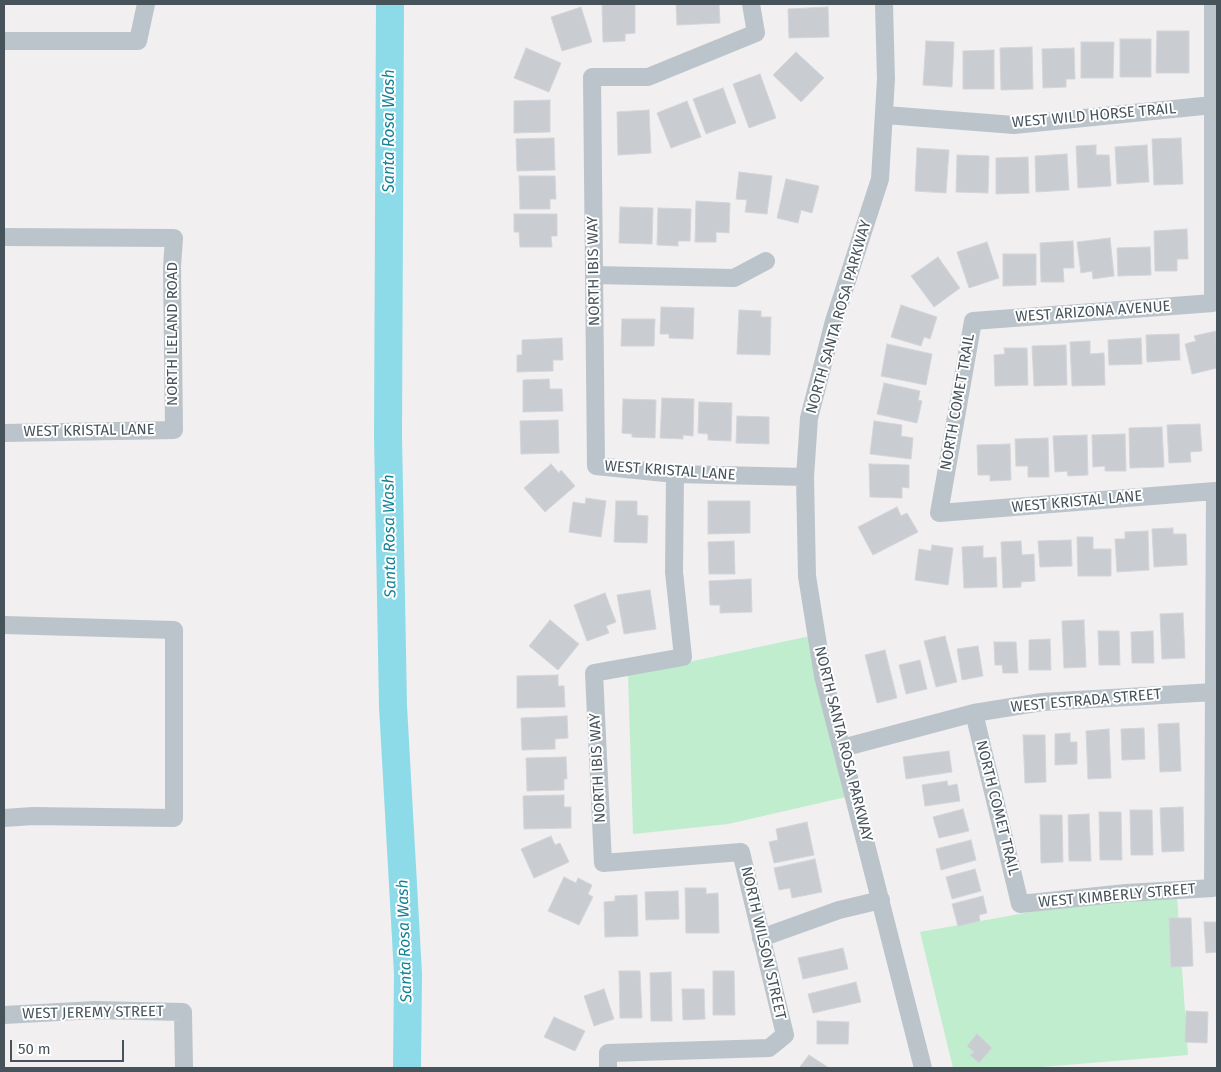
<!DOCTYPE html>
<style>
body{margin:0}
#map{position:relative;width:1221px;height:1072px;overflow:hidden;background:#f1efef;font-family:"Fira Sans",sans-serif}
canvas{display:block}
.frame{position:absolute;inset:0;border:5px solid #47535b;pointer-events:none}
.scale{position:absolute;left:10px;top:1040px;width:114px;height:22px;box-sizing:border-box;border:2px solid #47535b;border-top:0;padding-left:6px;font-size:15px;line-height:18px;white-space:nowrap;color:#47535b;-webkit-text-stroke:4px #fff;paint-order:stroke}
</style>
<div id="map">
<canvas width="1221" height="1072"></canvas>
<div class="frame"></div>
<div class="scale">50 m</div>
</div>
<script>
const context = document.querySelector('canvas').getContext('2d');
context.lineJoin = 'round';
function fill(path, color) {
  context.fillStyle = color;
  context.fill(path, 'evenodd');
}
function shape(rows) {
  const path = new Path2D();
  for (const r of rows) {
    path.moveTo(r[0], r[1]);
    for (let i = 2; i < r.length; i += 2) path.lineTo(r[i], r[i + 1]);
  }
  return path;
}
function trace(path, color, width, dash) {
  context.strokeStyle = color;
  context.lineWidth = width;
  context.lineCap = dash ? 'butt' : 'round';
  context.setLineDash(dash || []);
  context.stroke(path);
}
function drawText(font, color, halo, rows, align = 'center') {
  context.font = font + ' "Fira Sans",sans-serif';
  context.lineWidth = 4;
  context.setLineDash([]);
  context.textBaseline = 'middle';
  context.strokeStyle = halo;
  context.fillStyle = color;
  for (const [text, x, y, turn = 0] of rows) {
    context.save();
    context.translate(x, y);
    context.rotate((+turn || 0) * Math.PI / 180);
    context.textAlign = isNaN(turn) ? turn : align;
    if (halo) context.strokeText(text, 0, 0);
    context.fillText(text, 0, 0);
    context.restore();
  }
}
fill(shape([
 [810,636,846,797,728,824,633,834,628,675],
 [1177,897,1188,1055,1029,1068,953,1068,920,932,1036,911]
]), '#bfedce');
trace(shape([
 [390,4,388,435,393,706,408,974,407,1068]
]), '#8ddbe8', 28);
const building = shape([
 [602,4,635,4,635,33,625,34,625,41,603,42,602,4],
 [676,4,719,4,720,23,677,25,676,4],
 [581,7,592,42,562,51,551,17,581,7],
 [828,7,829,37,789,38,788,9,828,7],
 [1157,31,1189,31,1189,73,1156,73,1157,31],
 [1120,39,1151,39,1151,77,1120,77,1120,39],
 [926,41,954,42,952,87,923,85,926,41],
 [1081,42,1114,42,1113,78,1081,78,1081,42],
 [1032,47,1033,89,1001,90,1000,48,1032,47],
 [526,48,561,63,549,92,514,78,526,48],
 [1074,48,1075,79,1066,79,1066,87,1043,88,1042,49,1074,48],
 [994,50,994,89,963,89,963,51,994,50],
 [796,52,824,78,801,102,773,75,796,52],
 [760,74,776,118,749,128,733,84,760,74],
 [723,88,736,123,706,134,693,99,723,88],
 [550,100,550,132,514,133,514,101,550,100],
 [687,101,701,137,671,148,657,113,687,101],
 [649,110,651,153,618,155,617,112,649,110],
 [554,138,555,170,517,171,516,139,554,138],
 [1181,138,1183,184,1154,185,1152,139,1181,138],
 [1096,145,1096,155,1109,155,1111,186,1078,188,1076,146,1096,145],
 [1147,145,1149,182,1117,184,1115,147,1147,145],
 [917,148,949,150,946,193,915,191,917,148],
 [1067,154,1069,190,1036,192,1035,156,1067,154],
 [957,155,989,156,988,193,956,192,957,155],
 [1028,157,1029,193,996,194,996,158,1028,157],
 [739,172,772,176,767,214,745,212,747,200,736,199,739,172],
 [519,176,555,176,556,199,550,199,550,209,520,209,519,176],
 [786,179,819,186,812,213,801,210,798,223,777,218,786,179],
 [696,201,730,203,729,233,716,232,716,242,695,242,696,201],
 [620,207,653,208,652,244,619,243,620,207],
 [658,208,691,209,690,241,678,241,678,246,657,245,658,208],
 [514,214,557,214,557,236,551,236,552,247,520,247,519,232,514,232,514,214],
 [1187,229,1188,259,1177,259,1177,271,1155,271,1154,231,1187,229],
 [1110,238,1114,276,1093,279,1092,271,1081,273,1077,242,1110,238],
 [1073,241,1074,268,1063,268,1064,282,1041,282,1040,243,1073,241],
 [987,242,999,278,969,288,957,252,987,242],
 [1150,247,1151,275,1118,276,1117,248,1150,247],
 [1003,254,1036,254,1036,285,1003,286,1003,254],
 [938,257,960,288,934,307,911,276,938,257],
 [901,305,937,317,930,339,924,337,921,346,891,337,901,305],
 [661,307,694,308,693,339,669,338,669,334,660,334,661,307],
 [739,310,761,311,761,317,771,317,770,355,737,354,739,310],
 [622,319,655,319,654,346,621,346,622,319],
 [1216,331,1217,368,1192,374,1185,344,1196,341,1194,336,1216,331],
 [1179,334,1180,360,1147,362,1146,335,1179,334],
 [562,338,563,360,553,360,553,371,517,372,517,355,522,355,522,340,562,338],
 [1141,338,1142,364,1109,365,1108,340,1141,338],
 [1090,341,1090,354,1104,353,1105,385,1072,386,1070,342,1090,341],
 [887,344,932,354,926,385,881,376,887,344],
 [1066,345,1067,385,1034,386,1032,346,1066,345],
 [1004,348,1027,348,1028,385,995,386,994,355,1005,354,1004,348],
 [549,379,550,389,562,389,563,411,523,412,523,380,549,379],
 [884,383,920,391,918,400,922,401,917,423,877,414,884,383],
 [662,398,694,399,693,436,683,435,683,439,660,438,662,398],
 [623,399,656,400,655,438,632,437,632,434,622,433,623,399],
 [699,402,732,403,731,441,708,440,708,434,698,433,699,402],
 [737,416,769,417,769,444,736,443,737,416],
 [558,420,559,453,521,454,520,421,558,420],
 [874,421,902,425,901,436,913,438,911,459,870,454,874,421],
 [1200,424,1202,451,1190,452,1191,462,1169,463,1167,425,1200,424],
 [1162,427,1164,467,1130,468,1129,428,1162,427],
 [1125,434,1126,471,1105,471,1105,466,1093,467,1092,435,1125,434],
 [1087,435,1088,475,1068,476,1067,471,1055,472,1053,436,1087,435],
 [1048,438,1049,477,1028,477,1028,466,1016,466,1015,439,1048,438],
 [1010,444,1011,480,990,481,990,475,978,475,977,445,1010,444],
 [551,464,559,473,561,470,575,486,545,512,524,488,551,464],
 [869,464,909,465,909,488,902,487,902,498,870,497,869,464],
 [586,498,606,501,601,537,569,532,573,502,585,504,586,498],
 [616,501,637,501,637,515,648,516,647,543,614,542,616,501],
 [708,501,750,501,750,533,708,534,708,501],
 [897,507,901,516,907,513,918,532,873,555,858,527,897,507],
 [1173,528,1173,534,1186,534,1187,565,1154,567,1152,529,1173,528],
 [1148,531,1149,570,1117,572,1115,539,1125,539,1125,532,1148,531],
 [1077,537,1093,537,1093,549,1111,549,1111,576,1078,576,1077,537],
 [1071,540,1072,566,1040,567,1038,541,1071,540],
 [734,541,735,574,709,574,708,542,734,541],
 [1021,541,1022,555,1034,554,1035,581,1021,582,1021,587,1003,588,1001,542,1021,541],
 [932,545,953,548,948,585,915,580,919,549,931,551,932,545],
 [983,546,983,558,996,557,997,587,964,588,962,547,983,546],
 [751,579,752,612,720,613,720,605,710,605,709,581,751,579],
 [650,590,656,629,624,634,617,595,650,590],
 [605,593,616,622,606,626,609,633,587,641,574,605,605,593],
 [1183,613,1185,658,1162,659,1160,614,1183,613],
 [550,620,579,644,558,670,529,646,550,620],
 [1084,620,1086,667,1064,668,1062,621,1084,620],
 [1098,631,1119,631,1120,665,1099,665,1098,631],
 [1153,631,1154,663,1132,663,1131,632,1153,631],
 [945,636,957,682,936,687,924,641,945,636],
 [1050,639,1051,670,1029,670,1029,640,1050,639],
 [994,642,1016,642,1018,673,1003,673,1002,665,995,665,994,642],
 [978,646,983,676,962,680,957,649,978,646],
 [885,650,897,698,877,703,865,655,885,650],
 [920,660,927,689,906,694,899,665,920,660],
 [558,675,558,686,564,686,565,707,517,708,517,676,558,675],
 [567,716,568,738,555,739,555,749,522,750,521,718,567,716],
 [1179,723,1181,771,1160,772,1158,724,1179,723],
 [1144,728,1145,759,1122,760,1121,729,1144,728],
 [1109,729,1111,778,1088,779,1086,731,1109,729],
 [1070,733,1070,742,1077,742,1077,764,1055,765,1055,734,1070,733],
 [1023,735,1045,735,1046,782,1025,783,1023,735],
 [949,751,952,772,906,779,903,757,949,751],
 [566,757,567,779,564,779,564,790,527,791,526,758,566,757],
 [947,781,948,786,957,784,960,801,925,806,922,785,947,781],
 [564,795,564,807,571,807,571,828,524,829,523,796,564,795],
 [1183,807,1184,851,1162,852,1160,808,1183,807],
 [963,809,969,831,939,838,933,817,963,809],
 [1130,810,1152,810,1153,855,1131,855,1130,810],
 [1099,812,1121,812,1122,860,1100,860,1099,812],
 [1089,814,1091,861,1069,861,1068,815,1089,814],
 [1040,815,1062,815,1063,862,1041,863,1040,815],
 [807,822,814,855,774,863,769,842,778,840,776,829,807,822],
 [551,836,555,845,560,843,569,862,534,878,521,849,551,836],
 [971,840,976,860,941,870,936,849,971,840],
 [815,859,822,892,792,898,790,888,779,890,774,868,815,859],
 [975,869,981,891,952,899,946,877,975,869],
 [564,877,576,883,578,878,592,885,588,894,593,897,579,925,548,911,564,877],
 [685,888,706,888,706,894,718,893,719,933,686,933,685,888],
 [678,891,679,919,646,920,645,892,678,891],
 [637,895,638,936,605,937,604,902,615,901,615,896,637,895],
 [983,896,987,913,979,915,980,921,958,926,952,904,983,896],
 [1169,918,1191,918,1193,966,1171,967,1169,918],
 [1204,922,1217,922,1217,952,1206,953,1204,922],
 [843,948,848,969,803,979,798,958,843,948],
 [619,971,640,971,642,1018,620,1018,619,971],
 [713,971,734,971,735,1015,713,1015,713,971],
 [671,972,672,1021,651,1021,650,973,671,972],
 [856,982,861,1002,813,1013,808,994,856,982],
 [604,989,614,1019,594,1026,584,996,604,989],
 [682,989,704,989,705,1019,683,1020,682,989],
 [1186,1011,1208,1012,1207,1043,1185,1042,1186,1011],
 [554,1017,585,1031,575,1051,544,1037,554,1017],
 [817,1021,849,1022,848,1044,817,1044,817,1021],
 [977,1034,992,1048,979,1063,970,1055,974,1052,967,1046,977,1034],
 [809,1055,829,1068,799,1068,809,1055]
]);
fill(building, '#c9ccd1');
trace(building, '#d3d5da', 1);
trace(shape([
 [751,4,756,33,648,77,592,77,596,466,675,474,805,477],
 [884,4,886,79,880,179,834,321,809,418,805,477,807,576,823,676,923,1068],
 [4,41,138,41,146,4],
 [886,115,1014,125,1213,105],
 [4,237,174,238,172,267,174,430,4,433],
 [594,275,734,278,766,261],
 [4,625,174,630,174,818,33,816,4,818],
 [974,713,1020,904,1126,893,1213,888,1215,491,939,513,973,321,1213,303,1213,4],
 [842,748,974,713,1042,702,1214,692],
 [761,938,839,910,881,900],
 [4,1015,95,1010,183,1012,184,1068],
 [608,1068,608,1053,769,1048,785,1035,741,852,603,863,594,673,683,657,674,572,675,474]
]), '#bbc4cb', 18);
drawText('15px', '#47535b', '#fff', [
 ["WEST WILD HORSE TRAIL",1094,116,-5],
 ["NORTH IBIS WAY",594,271,-91],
 ["WEST ARIZONA AVENUE",1093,312,-4],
 ["NORTH SANTA ROSA PARKWAY",839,317,-74],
 ["NORTH LELAND ROAD",173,334,-90],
 ["NORTH COMET TRAIL",958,402,-80],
 ["WEST KRISTAL LANE",89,431,-1],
 ["WEST KRISTAL LANE",670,471,4],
 ["WEST KRISTAL LANE",1077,502,-5],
 ["WEST ESTRADA STREET",1086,701,-5],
 ["NORTH SANTA ROSA PARKWAY",843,744,76],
 ["NORTH IBIS WAY",598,768,-93],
 ["NORTH COMET TRAIL",997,808,76],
 ["WEST KIMBERLY STREET",1117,896,-5],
 ["NORTH WILSON STREET",763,943,77],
 ["WEST JEREMY STREET",93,1013,-1]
]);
drawText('italic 16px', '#128295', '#fff', [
 ["Santa Rosa Wash",390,131,-90],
 ["Santa Rosa Wash",390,536,-91],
 ["Santa Rosa Wash",405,941,-92]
]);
</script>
